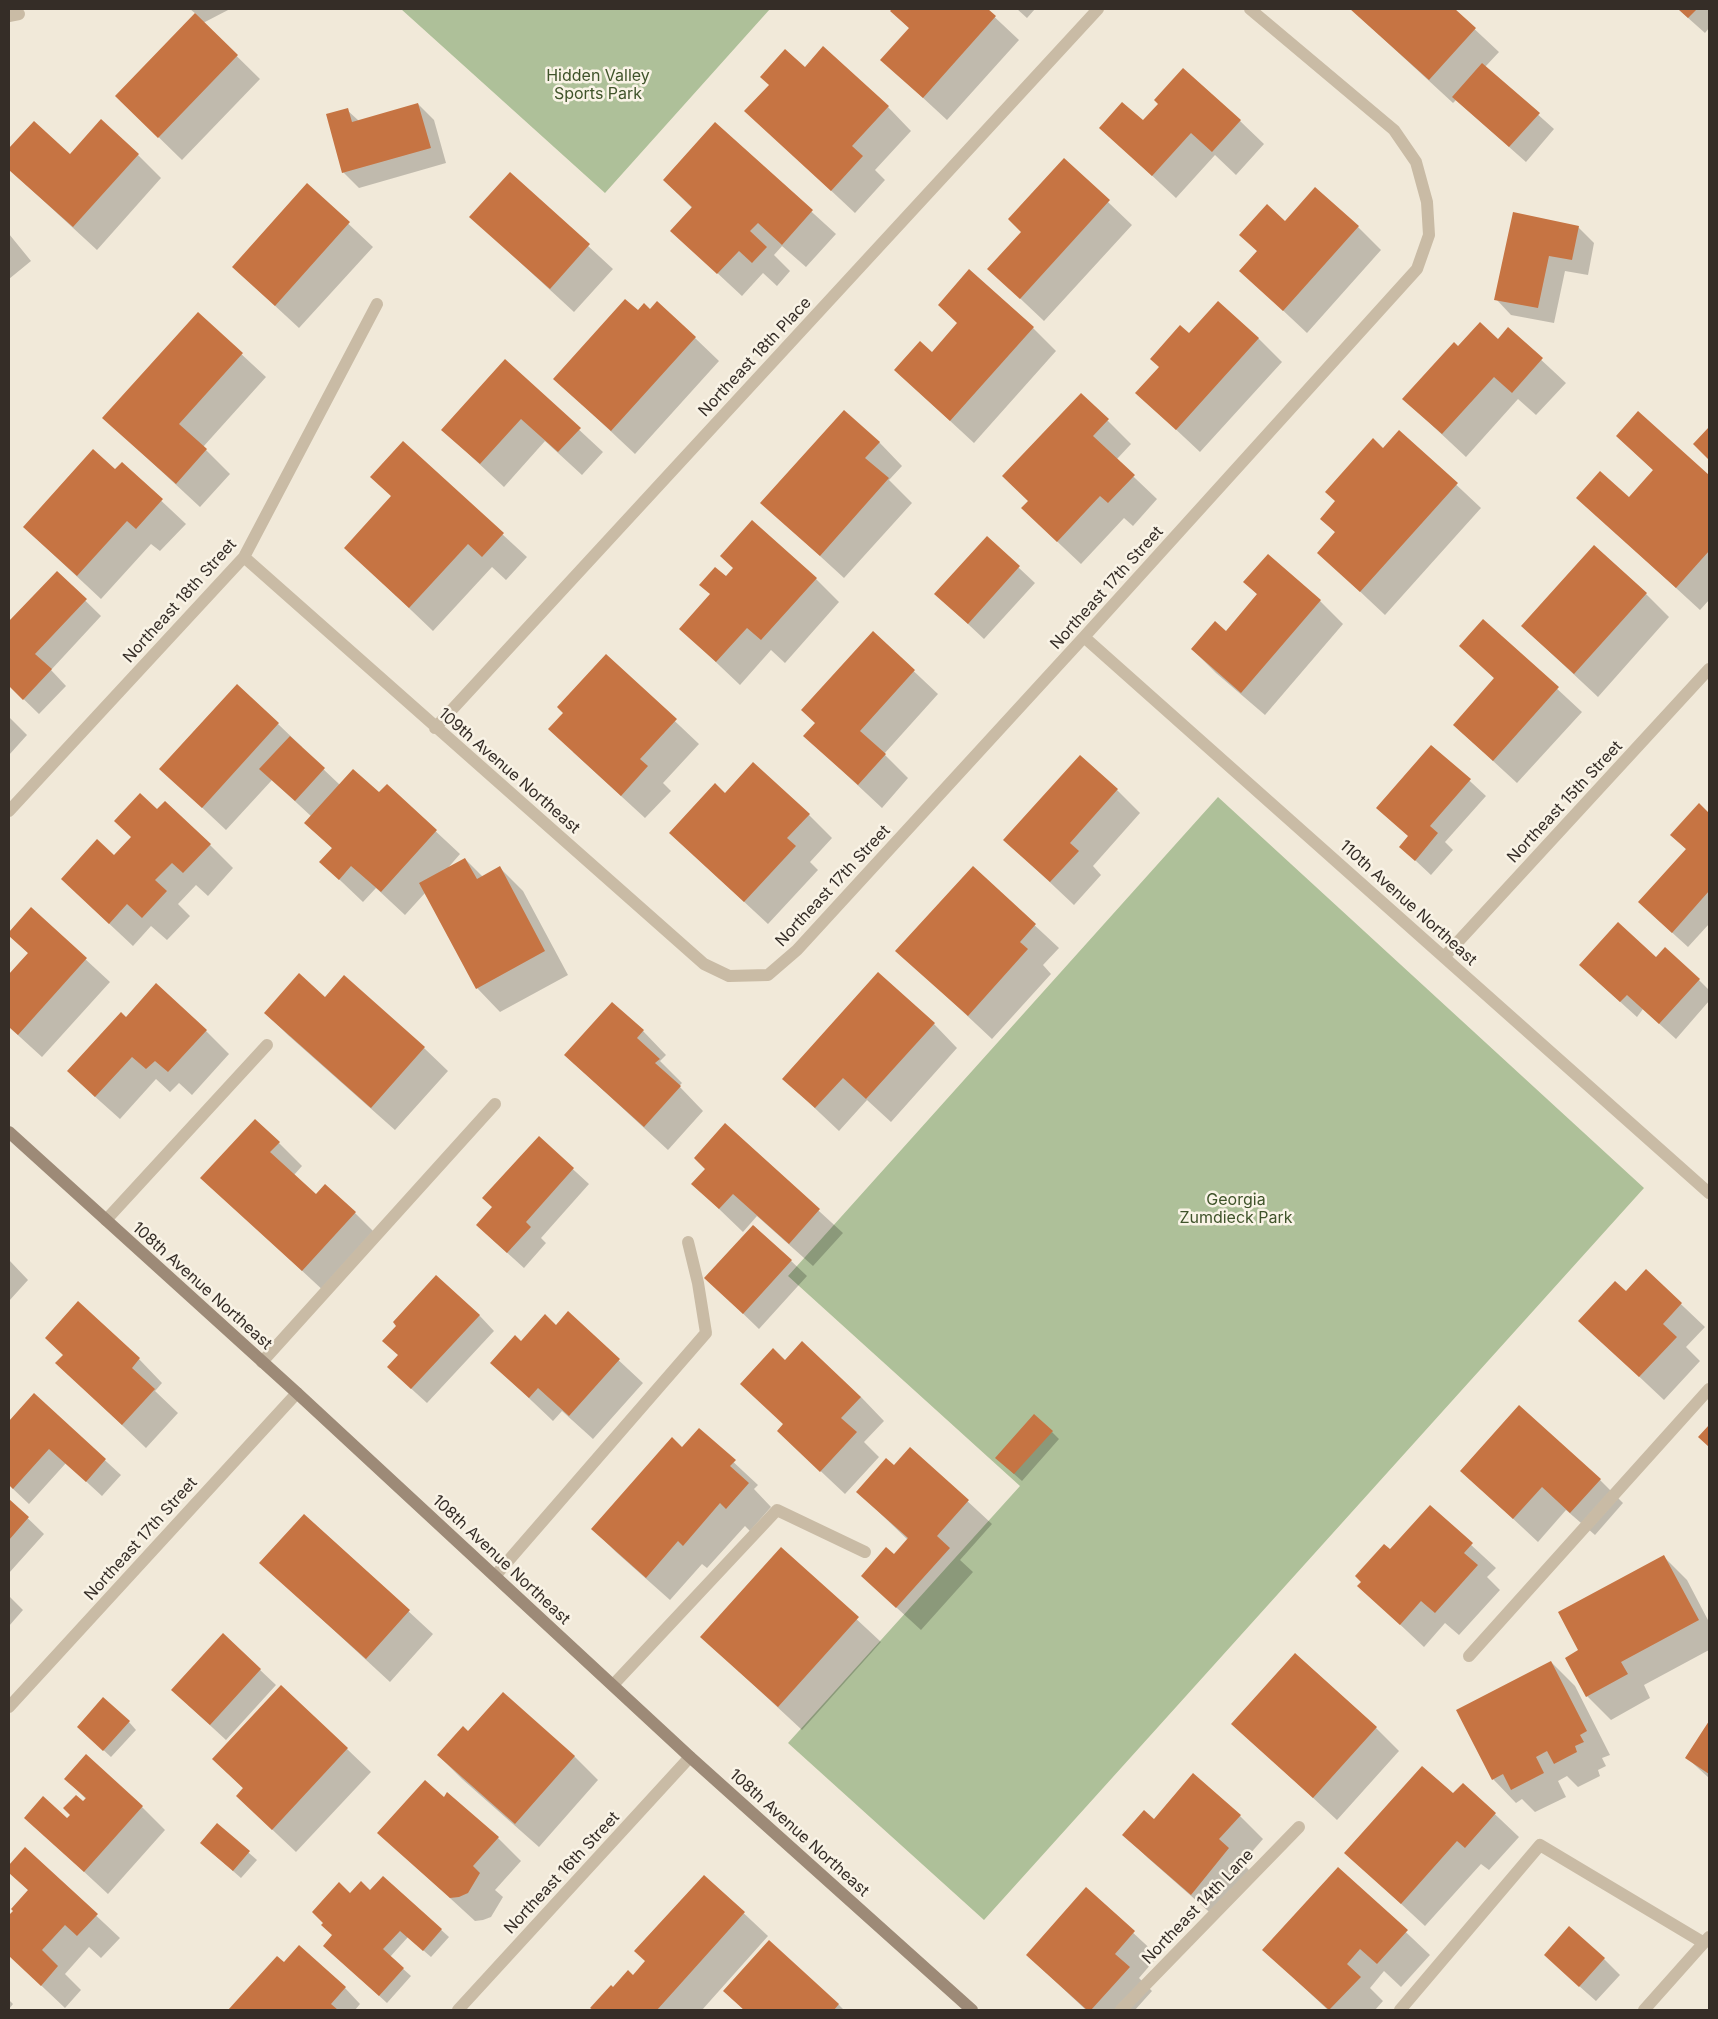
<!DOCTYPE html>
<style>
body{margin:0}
#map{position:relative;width:1718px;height:2019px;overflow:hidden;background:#f1e9d9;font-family:Inter,sans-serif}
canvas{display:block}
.frame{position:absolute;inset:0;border:10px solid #352d27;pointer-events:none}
</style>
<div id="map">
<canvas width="1718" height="2019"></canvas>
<div class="frame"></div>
</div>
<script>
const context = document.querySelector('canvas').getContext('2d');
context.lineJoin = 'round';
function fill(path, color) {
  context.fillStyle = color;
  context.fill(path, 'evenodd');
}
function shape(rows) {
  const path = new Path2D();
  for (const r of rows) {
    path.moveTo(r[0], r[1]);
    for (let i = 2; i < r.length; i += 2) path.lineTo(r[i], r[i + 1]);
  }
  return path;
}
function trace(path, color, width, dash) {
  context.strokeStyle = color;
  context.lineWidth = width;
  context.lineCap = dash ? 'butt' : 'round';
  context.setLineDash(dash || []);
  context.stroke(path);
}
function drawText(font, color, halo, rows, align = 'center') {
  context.font = font + ' Inter,sans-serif';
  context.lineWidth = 5;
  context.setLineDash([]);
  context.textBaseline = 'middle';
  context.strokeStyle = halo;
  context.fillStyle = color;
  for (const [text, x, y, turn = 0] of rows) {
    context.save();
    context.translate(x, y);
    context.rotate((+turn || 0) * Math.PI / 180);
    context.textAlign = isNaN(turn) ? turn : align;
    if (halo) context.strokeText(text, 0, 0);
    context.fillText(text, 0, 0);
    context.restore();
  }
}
fill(shape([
 [401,9,770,9,605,193],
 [1218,797,1644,1188,984,1920,788,1743,1020,1486,788,1276]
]), '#aec099');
fill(shape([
 [190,9,230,9,203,23,260,79,182,160,140,119,196,14],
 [894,9,986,9,1019,40,947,120,882,60,910,29,892,11],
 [1017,9,1035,9,1027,18],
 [1351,9,1453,9,1499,52,1485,67,1554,129,1526,162,1456,100,1453,103],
 [1678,9,1709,9,1709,28,1705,33],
 [805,69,888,107,911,131,875,170,885,180,855,213,746,111],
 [418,104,434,120,446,163,359,188,343,172,347,110,359,121],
 [1240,121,1264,144,1236,175,1215,155,1176,198,1101,128,1143,122],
 [34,122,70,155,138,155,161,178,97,250,9,169,9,150],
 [715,124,836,234,806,267,782,246,774,255,790,271,777,286,763,273,742,296,672,231,692,208,664,180],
 [1064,160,1132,225,1044,321,989,269,1023,233],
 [510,174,613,269,574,312,471,217],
 [307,185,373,247,299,328,233,267],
 [1285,222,1358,227,1381,250,1307,333,1241,271,1258,252,1241,235],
 [1578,227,1594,243,1588,275,1565,271,1554,323,1511,315,1496,299],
 [9,234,31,261,9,279],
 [650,310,695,338,719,361,635,454,555,379,638,312],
 [198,314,266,377,203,447,230,474,200,507,104,418],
 [958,324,1033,328,1056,351,974,443,895,370,932,354],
 [1508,329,1566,383,1536,415,1518,399,1466,457,1404,399,1459,348,1498,340],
 [1189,335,1258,338,1282,362,1200,452,1137,393],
 [505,361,603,452,582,475,545,441,504,487,443,430],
 [1081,394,1131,444,1116,460,1157,499,1133,526,1124,518,1081,564,1046,531,1029,502],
 [1638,413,1709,477,1709,600,1700,610,1578,498,1629,499,1654,471,1617,436],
 [1400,432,1481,508,1385,615,1319,553,1336,533,1322,519],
 [879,442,902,466,889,480,912,503,844,578,762,503],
 [403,443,527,557,506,580,492,567,433,631,346,548,392,497],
 [122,464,186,524,160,551,151,544,101,599,24,527,115,471],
 [987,538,1035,583,984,639,936,594],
 [57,573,101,616,51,670,66,686,39,714,9,685,9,623],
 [726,578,816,579,839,602,785,663,771,650,740,685,681,629],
 [1245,582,1320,601,1343,624,1265,715,1216,673,1192,649,1226,633,1258,595],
 [1646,594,1669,617,1598,697,1522,626],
 [1483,620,1582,712,1517,783,1454,725,1495,679,1460,646],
 [873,633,938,694,884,754,908,778,882,808,805,736,816,724],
 [606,656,699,744,663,783,671,791,645,818,573,752,564,713],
 [9,717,27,735,9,755],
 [278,724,302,747,301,748,340,785,379,794,387,786,460,854,447,869,465,859,483,877,500,868,523,891,568,975,500,1012,477,988,425,893,405,915,376,888,363,902,321,862,333,849,306,823,312,817,272,780,226,830,161,769],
 [1432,746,1486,796,1445,842,1453,850,1431,875,1401,847,1409,837],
 [1117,790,1140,813,1093,866,1101,875,1074,905,1005,840],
 [725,794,809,815,832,838,810,862,818,870,768,924,670,833],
 [1699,805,1709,814,1709,924,1688,947,1656,918,1687,850,1672,835],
 [157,810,210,845,233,868,208,896,196,885,178,904,190,916,167,940,151,926,133,946,86,902,114,857],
 [973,868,1059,948,1043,965,1051,974,992,1039,897,950],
 [31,909,110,982,42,1057,9,1027,9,976,29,954,9,934],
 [1656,959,1699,980,1709,990,1709,1001,1676,1039,1643,1009,1637,1017,1597,981],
 [344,977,424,1048,448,1071,395,1130,289,1036,265,1013,325,999],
 [126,1018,206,1031,229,1054,192,1095,179,1083,170,1092,156,1079,120,1119,92,1094],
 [934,1024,957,1048,891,1122,867,1100,839,1131,784,1079],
 [643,1031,666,1055,660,1061,682,1083,679,1086,703,1111,668,1150,565,1055],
 [725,1125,843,1233,813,1266,757,1216,743,1232,693,1184,707,1169],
 [539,1138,589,1184,541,1238,546,1243,524,1268,493,1240,493,1207],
 [279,1143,302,1166,294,1175,316,1196,355,1213,378,1236,326,1293,202,1178],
 [754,1226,807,1276,759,1329,706,1278],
 [9,1260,28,1280,9,1301],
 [1646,1271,1705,1327,1686,1347,1700,1361,1664,1400,1580,1321,1626,1293],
 [568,1313,643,1383,593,1439,562,1411,553,1421,492,1363,521,1343,556,1326],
 [479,1315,494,1331,427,1403,405,1383,399,1356],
 [64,1356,139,1359,162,1383,155,1391,178,1413,146,1448,57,1363],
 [785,1361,861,1397,884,1421,864,1442,879,1457,845,1494,778,1431,784,1425],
 [34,1395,121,1475,102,1496,66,1463,29,1504,9,1485,9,1423],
 [699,1430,758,1485,754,1489,771,1507,750,1531,745,1526,707,1568,702,1564,670,1600,616,1552,593,1529,682,1449],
 [1052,1432,1059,1439,1022,1481,1004,1465],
 [910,1448,992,1524,960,1560,973,1572,921,1630,862,1576,894,1556,908,1540,858,1492,894,1466],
 [1462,1471,1600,1480,1623,1503,1595,1535,1566,1510,1538,1542],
 [9,1500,44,1534,9,1573],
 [1430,1507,1496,1568,1487,1577,1500,1590,1459,1635,1445,1623,1424,1647,1359,1586],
 [304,1515,433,1634,390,1682,261,1563],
 [781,1549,881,1642,802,1730,702,1637],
 [1663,1556,1687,1580,1709,1622,1709,1650,1644,1685,1650,1698,1611,1720,1587,1696,1580,1651],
 [9,1596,23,1610,9,1626],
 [223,1635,276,1685,226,1740,188,1705],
 [1551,1662,1575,1686,1610,1755,1602,1758,1606,1766,1598,1770,1600,1776,1578,1787,1567,1776,1558,1781,1566,1797,1535,1812,1522,1799,1516,1803,1493,1779],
 [503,1694,575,1757,598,1780,539,1847,462,1779,438,1755,469,1733],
 [129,1722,136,1730,111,1757,86,1734],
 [1709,1723,1709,1778,1686,1757],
 [1233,1724,1376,1728,1399,1751,1337,1820],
 [347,1749,371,1772,296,1852,261,1819,244,1789,213,1759],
 [66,1779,142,1807,165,1830,108,1894,26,1818,68,1820,86,1799],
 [1463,1784,1519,1837,1489,1870,1481,1864,1425,1926,1346,1853,1453,1795],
 [444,1798,498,1838,521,1861,495,1890,503,1897,491,1917,483,1920,475,1921,379,1833],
 [1240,1816,1263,1839,1242,1863,1252,1873,1215,1917,1148,1858,1124,1835,1154,1820],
 [217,1825,257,1860,241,1878,201,1843],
 [25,1849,120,1938,101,1958,89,1947,65,1974,81,1990,65,2008,9,1955,9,1917,29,1891,9,1871,9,1867],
 [1338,1868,1430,1955,1401,1987,1384,1971,1370,1988,1383,2001,1375,2010,1328,2010,1264,1950],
 [704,1876,768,1936,702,2010,594,2010,592,2008,613,1989,633,1977,646,1962],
 [383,1877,449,1937,431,1957,408,1937,390,1957,411,1976,387,2003,332,1953,334,1936,350,1895,370,1892],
 [1086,1889,1158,1956,1139,1978,1152,1991,1135,2010,1086,2010,1027,1955],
 [769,1942,839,2005,844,2010,744,2010,725,1991],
 [278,1957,284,1963,345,1988,360,2004,355,2010,230,2010],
 [1604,1959,1620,1975,1596,2001,1561,1970],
 [9,2000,13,2004,9,2009]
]), '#0003');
fill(shape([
 [892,9,988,9,996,16,923,98,880,60,909,28,890,11],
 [1350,9,1455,9,1476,28,1429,80],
 [1678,9,1697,9,1688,18],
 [195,13,238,55,158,138,115,96],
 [823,46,889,106,852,146,863,156,831,191,744,111,769,85,760,77,785,49,805,67],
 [1482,63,1540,113,1509,147,1452,97],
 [1183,68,1241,120,1212,152,1191,133,1152,176,1099,128,1122,102,1143,120,1158,104,1154,100],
 [418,103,431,148,342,173,326,114,348,108,352,122],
 [101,119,139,154,73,227,9,170,9,148,34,121,70,154],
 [715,122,813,210,782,245,758,223,750,231,767,247,752,263,739,251,717,274,670,231,692,207,663,180],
 [1064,158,1110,200,1020,299,987,269,1021,232,1008,219],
 [510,172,590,244,550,289,469,217],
 [307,183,350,222,275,306,232,267],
 [1315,187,1359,226,1283,311,1239,271,1257,251,1239,235,1267,204,1285,221],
 [1513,212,1579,226,1572,260,1549,256,1538,308,1494,300],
 [969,269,1034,327,950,421,894,370,920,341,932,352,957,323,938,305],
 [625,299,638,310,644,303,650,309,657,301,696,337,611,431,553,379],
 [1218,301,1259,338,1176,430,1135,393,1159,367,1150,359,1180,325,1189,333],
 [198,312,243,353,179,424,207,449,176,484,102,418],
 [1480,322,1498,339,1508,327,1543,358,1512,393,1494,377,1442,434,1402,399,1454,342,1458,346],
 [505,359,581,428,558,452,521,419,480,464,441,430],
 [1081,393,1109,419,1093,436,1135,475,1108,503,1100,496,1057,542,1021,508,1028,501,1002,476],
 [844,410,880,442,865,458,889,478,820,556,760,503],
 [1638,411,1709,475,1709,551,1676,588,1576,498,1600,471,1629,497,1653,470,1616,436],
 [1709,427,1709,460,1693,444],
 [1399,430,1458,483,1360,592,1317,553,1335,532,1320,519,1335,501,1325,492,1373,438,1383,448],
 [403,441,504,533,482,557,468,544,409,608,344,548,391,496,370,477],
 [93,449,115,469,122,462,163,499,136,529,127,521,77,576,23,527],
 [752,520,817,578,761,640,747,628,716,662,679,629,710,594,699,585,715,567,726,576,733,568,720,556],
 [987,536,1020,566,968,624,934,594],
 [1594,545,1647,593,1574,674,1521,626],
 [1268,554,1321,600,1241,693,1191,649,1215,621,1226,631,1257,594,1243,582],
 [57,571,87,599,35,654,52,669,23,700,9,686,9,621],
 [1483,619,1559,687,1493,761,1453,725,1494,678,1459,646],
 [873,631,915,670,860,731,886,754,858,785,803,736,815,723,801,710],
 [606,654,677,719,640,759,648,766,621,796,548,729,563,713,557,707],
 [237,684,279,723,202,808,159,769],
 [290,736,325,768,295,801,259,769],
 [1431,745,1471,779,1430,826,1438,833,1415,861,1399,847,1408,836,1376,808],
 [1080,755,1118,789,1070,843,1079,851,1050,882,1003,840],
 [753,762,810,814,787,838,796,846,744,902,669,833,715,783,725,793],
 [353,769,379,792,387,784,437,830,381,892,351,866,339,880,319,862,332,848,304,823],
 [140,793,157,809,165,801,211,844,183,873,172,863,155,880,167,891,142,918,127,904,109,924,61,879,97,839,114,855,131,837,114,821],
 [1699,803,1709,813,1709,891,1672,933,1638,902,1686,849,1670,835],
 [465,858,477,879,500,866,545,951,476,989,419,883],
 [973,866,1036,924,1020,942,1028,949,968,1016,895,951],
 [31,907,87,958,18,1035,9,1027,9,974,28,953,9,936,9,932],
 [1618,922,1656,957,1665,947,1700,979,1659,1024,1627,995,1620,1002,1579,965],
 [878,972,935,1023,866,1099,843,1078,815,1108,782,1079],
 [299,973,325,997,344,975,425,1047,371,1108,264,1013],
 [156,983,207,1030,168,1072,155,1061,146,1069,132,1057,95,1097,67,1071,121,1012,126,1017],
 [612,1002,644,1030,637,1038,660,1059,655,1063,681,1086,644,1127,564,1055],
 [255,1119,280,1142,270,1152,316,1194,325,1184,356,1212,302,1271,200,1178],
 [725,1123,820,1209,789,1244,733,1194,719,1209,691,1184,705,1169,694,1158],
 [539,1136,574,1168,526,1222,531,1227,507,1253,476,1225,492,1207,482,1198],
 [753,1225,792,1260,743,1314,704,1278],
 [1646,1269,1682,1303,1663,1324,1677,1337,1639,1377,1578,1321,1615,1281,1626,1291],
 [436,1275,480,1315,411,1389,387,1367,398,1355,382,1341,396,1326,393,1322],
 [78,1301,140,1358,132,1368,155,1389,122,1425,55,1363,63,1355,45,1338],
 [568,1311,620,1359,569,1416,538,1388,529,1398,490,1363,515,1335,521,1341,545,1314,556,1325],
 [802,1341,861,1397,841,1418,857,1432,820,1472,777,1431,783,1424,740,1384,773,1348,785,1360],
 [34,1393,106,1459,86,1482,49,1449,13,1489,9,1485,9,1421],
 [1519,1405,1601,1479,1570,1513,1542,1487,1513,1519,1460,1471],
 [1034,1414,1053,1431,1014,1474,995,1458],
 [1709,1425,1709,1447,1698,1437],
 [699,1428,736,1460,730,1466,749,1483,726,1509,720,1503,683,1546,678,1541,646,1578,591,1529,672,1437,682,1447],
 [910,1447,969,1500,937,1536,950,1548,896,1608,861,1576,886,1547,894,1554,908,1538,856,1492,886,1458,894,1465],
 [9,1499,29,1517,9,1540],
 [1430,1505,1473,1543,1464,1553,1478,1565,1435,1613,1421,1601,1400,1625,1357,1586,1361,1582,1355,1576,1384,1544,1390,1549],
 [304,1514,410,1610,366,1659,259,1563],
 [781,1547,859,1617,778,1707,700,1637],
 [1664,1555,1699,1620,1621,1662,1628,1674,1586,1697,1565,1658,1578,1650,1558,1612],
 [223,1633,261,1669,210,1725,171,1690],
 [1295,1653,1377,1727,1313,1798,1231,1724],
 [1551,1661,1587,1731,1580,1735,1584,1742,1575,1746,1577,1752,1554,1764,1547,1751,1536,1757,1544,1773,1511,1790,1503,1774,1492,1780,1456,1710],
 [281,1685,348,1748,272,1830,236,1796,243,1788,212,1759],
 [503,1692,575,1756,515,1824,437,1755,463,1726,468,1731],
 [103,1697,130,1721,103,1751,77,1727],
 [1709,1721,1709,1774,1685,1758],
 [86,1754,143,1806,84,1872,24,1818,43,1796,67,1818,70,1815,63,1808,76,1795,83,1801,86,1798,64,1779],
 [1422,1766,1453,1793,1463,1783,1496,1813,1465,1848,1457,1841,1401,1904,1344,1853],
 [1193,1773,1241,1815,1219,1839,1229,1848,1191,1895,1122,1835,1144,1810,1154,1819],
 [425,1780,444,1797,447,1792,499,1837,473,1866,480,1873,468,1893,459,1897,450,1898,377,1833],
 [217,1823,250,1851,233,1871,200,1843],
 [25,1847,98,1914,77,1936,65,1925,42,1950,58,1966,41,1986,9,1956,9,1915,13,1911,11,1909,28,1890,9,1873,9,1865],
 [1338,1867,1408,1930,1377,1964,1360,1949,1347,1964,1361,1977,1329,2010,1262,1950],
 [704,1875,745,1912,657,2010,593,2010,590,2008,611,1985,613,1987,628,1970,633,1975,645,1961,634,1951],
 [383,1876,442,1929,423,1951,400,1931,383,1949,404,1968,379,1996,323,1946,332,1935,321,1925,323,1923,312,1912,339,1882,350,1893,361,1881,370,1890],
 [1086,1887,1135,1931,1115,1954,1130,1967,1091,2010,1087,2010,1026,1955],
 [1569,1926,1605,1958,1579,1987,1544,1955],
 [769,1940,839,2004,834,2010,744,2010,723,1991],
 [299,1945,346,1987,331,2004,338,2010,228,2010,277,1956,284,1962]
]), '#c67443');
trace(shape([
 [106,1220,267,1045],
 [262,1362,495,1104],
 [1469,1656,1709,1389],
 [613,1685,777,1510,865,1552],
 [1121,2010,1299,1827],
 [1400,2010,1540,1845,1704,1943],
 [1644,2010,1709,1937]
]), '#c9bba5', 12);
trace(shape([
 [9,16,19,14],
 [244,557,704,964,729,976,768,975,797,950,1084,637,1417,269,1429,235,1427,202,1416,162,1394,130,1250,9],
 [1084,637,1709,1193],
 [435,728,1098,9],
 [9,811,244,557,377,304],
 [1444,957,1709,669],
 [495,1576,706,1333,698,1283,688,1242],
 [9,1707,297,1393],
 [458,2010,690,1757]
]), '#c9bba5', 12);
trace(shape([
 [9,1132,297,1393,690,1757,972,2010]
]), '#9d8a77', 12);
drawText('16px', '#3f532a', '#f9f3e6', [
 ["Hidden Valley",598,76],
 ["Sports Park",598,94],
 ["Georgia",1236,1200],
 ["Zumdieck Park",1236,1218]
]);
drawText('16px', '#352d27', '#f9f3e6', [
 ["Northeast 18th Place",755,357,-47],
 ["Northeast 17th Street",1107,588,-48],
 ["Northeast 18th Street",180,601,-48],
 ["109th Avenue Northeast",509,771,41],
 ["Northeast 15th Street",1565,802,-47],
 ["Northeast 17th Street",833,886,-47],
 ["110th Avenue Northeast",1408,903,42],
 ["108th Avenue Northeast",202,1286,42],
 ["Northeast 17th Street",141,1539,-48],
 ["108th Avenue Northeast",501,1560,43],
 ["108th Avenue Northeast",799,1833,42],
 ["Northeast 16th Street",562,1873,-47],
 ["Northeast 14th Lane",1198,1907,-46]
]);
</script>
